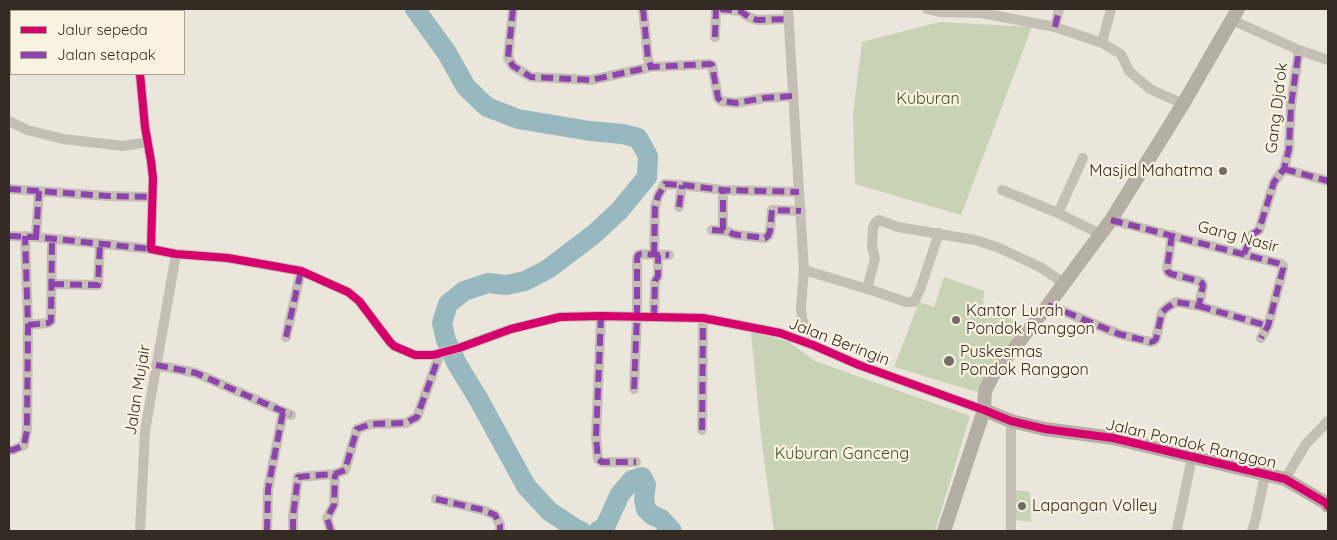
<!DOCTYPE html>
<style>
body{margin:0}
#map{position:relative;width:1337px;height:540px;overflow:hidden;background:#ebe6db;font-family:Quicksand,sans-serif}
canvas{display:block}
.frame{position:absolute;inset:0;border:10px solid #342b24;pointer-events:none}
.legend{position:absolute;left:10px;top:10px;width:175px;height:65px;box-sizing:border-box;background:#faf2e1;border:1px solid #aba295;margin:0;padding:6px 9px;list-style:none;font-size:15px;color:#342b24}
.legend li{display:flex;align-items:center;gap:10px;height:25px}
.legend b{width:25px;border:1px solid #aba295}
</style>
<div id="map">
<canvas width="1337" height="540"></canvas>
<div class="frame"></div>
<ul class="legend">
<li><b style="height:6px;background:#d6006c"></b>Jalur sepeda</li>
<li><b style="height:6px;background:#8e44ad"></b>Jalan setapak</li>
</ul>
</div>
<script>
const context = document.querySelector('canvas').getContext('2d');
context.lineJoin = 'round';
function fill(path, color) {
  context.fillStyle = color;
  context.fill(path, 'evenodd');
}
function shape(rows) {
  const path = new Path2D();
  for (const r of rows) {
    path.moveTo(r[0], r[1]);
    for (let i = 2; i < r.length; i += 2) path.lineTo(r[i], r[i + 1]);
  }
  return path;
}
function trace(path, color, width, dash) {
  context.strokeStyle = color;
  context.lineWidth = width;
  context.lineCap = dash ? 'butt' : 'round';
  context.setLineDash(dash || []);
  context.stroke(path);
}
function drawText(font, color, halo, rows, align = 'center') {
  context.font = font + ' Quicksand,sans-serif';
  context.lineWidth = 4.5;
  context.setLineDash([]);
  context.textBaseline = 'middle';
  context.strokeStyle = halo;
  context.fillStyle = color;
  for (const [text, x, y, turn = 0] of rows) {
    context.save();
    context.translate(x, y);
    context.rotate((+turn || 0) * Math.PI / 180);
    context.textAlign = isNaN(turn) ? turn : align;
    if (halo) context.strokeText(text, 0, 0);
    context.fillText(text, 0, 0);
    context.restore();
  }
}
fill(shape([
 [939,22,1032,27,961,215,855,184,853,114,862,42],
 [944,277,984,291,983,309,1022,323,977,392,894,367,919,302,934,307],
 [751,332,789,342,815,361,970,416,935,531,774,531,762,446],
 [1014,490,1030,492,1031,522,1015,520]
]), '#c8d2b4');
trace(shape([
 [415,9,447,53,466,87,487,107,518,119,590,131,623,134,638,138,648,156,647,177,619,211,593,235,548,269,525,281,506,285,488,283,464,291,448,304,442,323,446,340,457,364,479,400,526,486,549,511,576,529,581,531],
 [598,531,605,527,620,494,632,480,642,477,646,485,644,499,646,509,652,515,661,519,672,531]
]), '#96b8be', 20);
trace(shape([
 [106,9,115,11],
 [139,9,139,11],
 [513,9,508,58,513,66,531,77,591,80,651,67,710,64,712,65,718,98,721,101,736,103,764,98,793,96],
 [643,9,648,59,651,67],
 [720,9,740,11,749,17,757,20,789,19],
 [788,9,799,192,804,270,801,307,802,319,813,345],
 [927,9,940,12,982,13,1055,27,1102,43,1121,54,1129,71,1150,89,1183,104],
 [1232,20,1299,50,1328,60],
 [1055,27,1059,9],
 [715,37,716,9],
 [1102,43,1111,9],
 [140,74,145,127,151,161,153,178,151,249,176,254,228,258,301,271,348,292,359,301,390,342,394,346,415,355,433,355,459,348,511,329,560,317,601,316,703,318,780,333,813,345,859,365,984,410],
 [9,121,27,130,63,139,123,146,148,142],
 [1284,169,1328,181],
 [9,189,108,196,153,197],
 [1002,190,1058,213,1100,234],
 [679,207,682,185],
 [1058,213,1083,158],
 [1111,220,1281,264,1283,266,1283,269,1268,326,1261,338],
 [712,230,727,231,733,234,738,235,765,238,768,236,770,231,772,210,801,211],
 [723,230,723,190],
 [9,236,36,237,151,249],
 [36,237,39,191],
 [654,254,655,207,658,196,665,184,682,185,723,190,799,192],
 [1244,254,1252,235,1259,230,1274,182,1284,169,1289,149,1291,105,1299,50],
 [804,270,874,291,906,302,914,302,920,290,939,233],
 [52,284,98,285,100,244],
 [867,289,875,258,872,247,873,228,875,223,879,220,898,227,975,240,997,247,1040,267,1064,283],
 [1048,305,1119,334,1151,342,1154,341,1156,339,1162,312,1168,307,1176,302,1199,306,1203,285,1202,283,1199,281,1171,274,1168,272,1167,268,1172,235],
 [1199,306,1268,326],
 [601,316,596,437,598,459,602,462,636,462],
 [654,317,655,281,658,276,658,255],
 [28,325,48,323,51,321,52,239],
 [286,337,301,271],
 [156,365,196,373,291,415],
 [634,389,637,316,637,258,638,255,641,254,669,255],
 [702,430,703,318],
 [9,450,13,450,24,445,27,430,28,325,25,236],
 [1285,479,1306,444,1328,421],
 [436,499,483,510,495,515,500,525,500,531],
 [1177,529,1192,458],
 [140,531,145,431,176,254],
 [267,531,268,489,283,412],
 [293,531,293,516,298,477,335,474,345,470,357,429,371,424,406,423,417,417,438,359,437,354],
 [331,531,327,518,334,505,335,474],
 [1011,531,1011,421],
 [1252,531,1256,518,1265,475]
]), '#c4beb5', 10);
trace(shape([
 [984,410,1011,421,1045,429,1113,438,1285,479,1326,503,1328,506],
 [944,531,984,410,985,391,993,375,1048,305,1111,220,1183,104,1238,9]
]), '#b5aea5', 14);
trace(shape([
 [106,9,115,11],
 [139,9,139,11],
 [513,9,508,58,513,66,531,77,591,80,651,67,710,64,712,65,718,98,721,101,736,103,764,98,793,96],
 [643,9,648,59,651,67],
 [720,9,740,11,749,17,757,20,789,19],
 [1055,27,1059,9],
 [715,37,716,9],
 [1284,169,1328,181],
 [9,189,108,196,153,197],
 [679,207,682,185],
 [1111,220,1281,264,1283,266,1283,269,1268,326,1261,338],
 [712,230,727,231,733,234,738,235,765,238,768,236,770,231,772,210,801,211],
 [723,230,723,190],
 [9,236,36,237,151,249],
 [36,237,39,191],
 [654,254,655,207,658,196,665,184,682,185,723,190,799,192],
 [1244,254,1252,235,1259,230,1274,182,1284,169,1289,149,1291,105,1299,50],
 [52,284,98,285,100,244],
 [1048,305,1119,334,1151,342,1154,341,1156,339,1162,312,1168,307,1176,302,1199,306,1203,285,1202,283,1199,281,1171,274,1168,272,1167,268,1172,235],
 [1199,306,1268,326],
 [601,316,596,437,598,459,602,462,636,462],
 [654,317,655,281,658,276,658,255],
 [28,325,48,323,51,321,52,239],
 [286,337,301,271],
 [156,365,196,373,291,415],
 [634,389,637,316,637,258,638,255,641,254,669,255],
 [702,430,703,318],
 [9,450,13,450,24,445,27,430,28,325,25,236],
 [436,499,483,510,495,515,500,525,500,531],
 [267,531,268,489,283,412],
 [293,531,293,516,298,477,335,474,345,470,357,429,371,424,406,423,417,417,438,359,437,354],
 [331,531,327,518,334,505,335,474]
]), '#8e44ad', 6, [12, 6]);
trace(shape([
 [140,74,145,127,151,161,153,178,151,249,176,254,228,258,301,271,348,292,359,301,390,342,394,346,415,355,433,355,459,348,511,329,560,317,601,316,703,318,780,333,813,345,859,365,984,410,1011,421,1045,429,1113,438,1285,479,1326,503,1328,506]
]), '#d6006c', 8);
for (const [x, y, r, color] of [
 [1223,171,5,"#746c64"],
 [956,320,5,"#746c64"],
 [949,361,6,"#746c64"],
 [1022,506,5,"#746c64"]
]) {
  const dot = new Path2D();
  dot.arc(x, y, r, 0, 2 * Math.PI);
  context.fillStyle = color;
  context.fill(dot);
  trace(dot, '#faf2e1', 2);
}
drawText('16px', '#3c5426', '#faf2e1', [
 ["Kuburan",928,99],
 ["Kuburan Ganceng",842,454]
]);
drawText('16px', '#342b24', '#faf2e1', [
 ["Gang Dja'ok",1277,108,-83],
 ["Gang Nasir",1238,237,15],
 ["Jalan Beringin",839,342,21],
 ["Jalan Mujair",138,390,-81],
 ["Jalan Pondok Ranggon",1191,444,13]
]);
drawText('16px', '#342b24', '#faf2e1', [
 ["Masjid Mahatma",1213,171,"right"],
 ["Kantor Lurah",966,311],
 ["Pondok Ranggon",966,329],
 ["Puskesmas",960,352],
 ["Pondok Ranggon",960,370],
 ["Lapangan Volley",1032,506]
], 'left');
</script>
